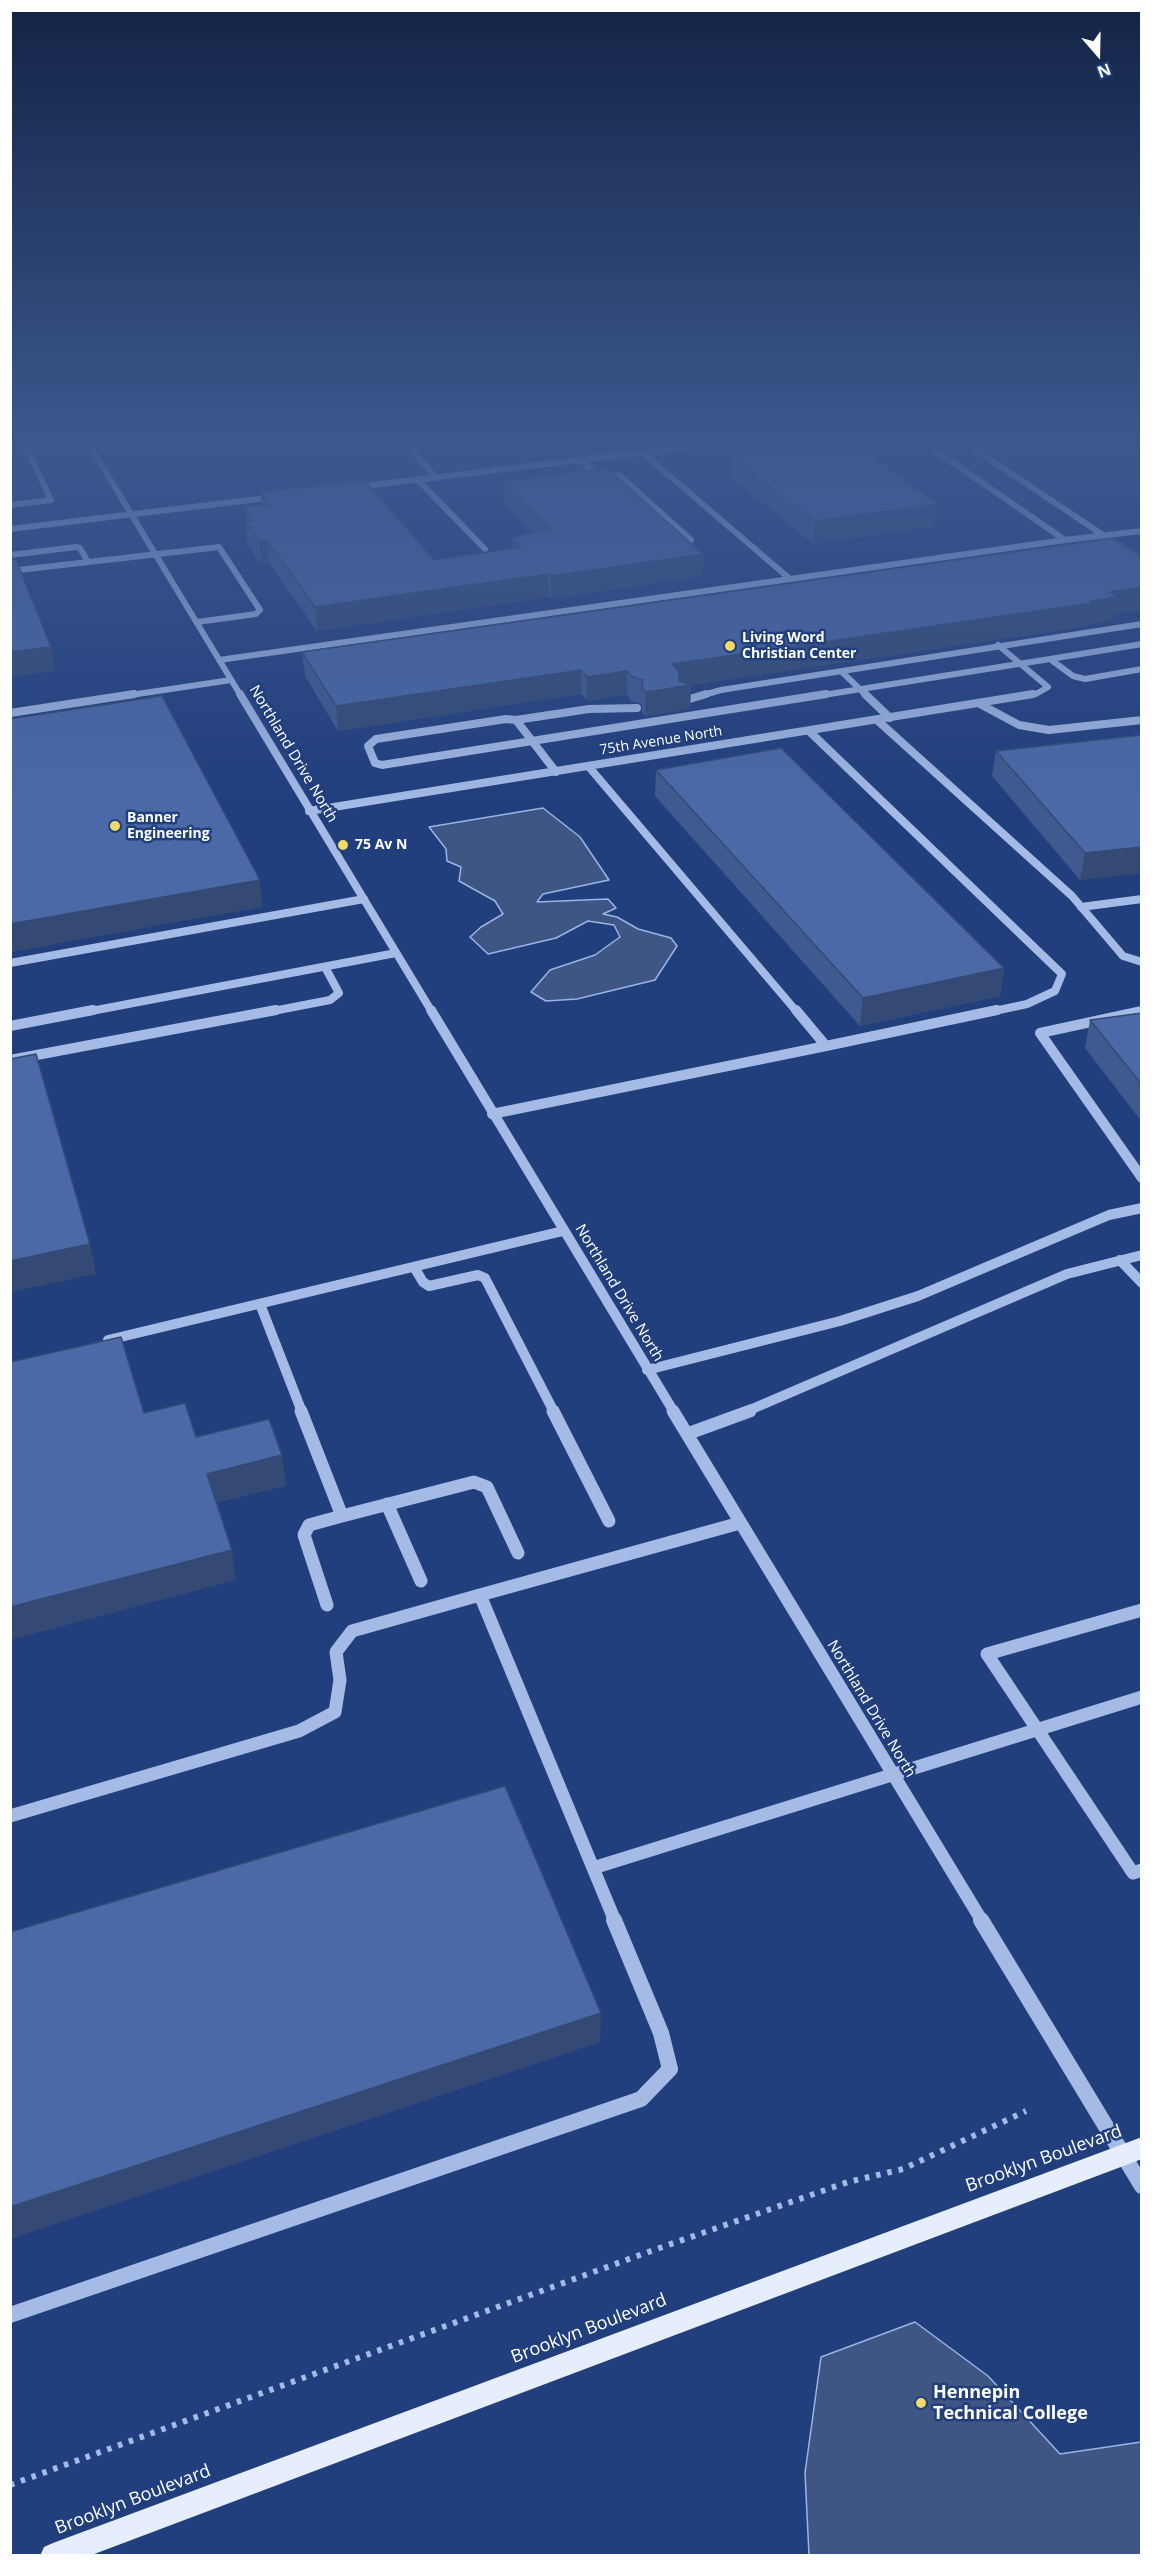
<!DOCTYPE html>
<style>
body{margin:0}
#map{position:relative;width:1152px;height:2566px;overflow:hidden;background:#213f7d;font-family:"Open Sans",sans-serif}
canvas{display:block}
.frame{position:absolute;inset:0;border:12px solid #fff;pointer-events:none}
.north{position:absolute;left:1068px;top:24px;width:60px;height:60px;-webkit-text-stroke:4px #213f7d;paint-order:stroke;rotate:160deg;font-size:16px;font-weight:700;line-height:24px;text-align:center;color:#fff}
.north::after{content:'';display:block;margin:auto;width:21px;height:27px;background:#fff;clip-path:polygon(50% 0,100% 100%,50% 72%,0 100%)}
</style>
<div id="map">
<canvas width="1152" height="2566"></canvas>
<div class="frame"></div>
<div class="north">N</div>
</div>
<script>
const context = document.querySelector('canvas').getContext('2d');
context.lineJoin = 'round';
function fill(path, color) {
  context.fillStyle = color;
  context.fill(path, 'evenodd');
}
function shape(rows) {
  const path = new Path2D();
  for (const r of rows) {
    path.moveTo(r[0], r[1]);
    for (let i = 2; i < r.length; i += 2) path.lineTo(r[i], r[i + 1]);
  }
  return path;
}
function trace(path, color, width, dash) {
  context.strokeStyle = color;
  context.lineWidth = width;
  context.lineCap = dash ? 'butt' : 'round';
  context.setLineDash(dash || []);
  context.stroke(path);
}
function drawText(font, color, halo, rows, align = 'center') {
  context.font = font + ' "Open Sans",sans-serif';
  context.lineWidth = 5;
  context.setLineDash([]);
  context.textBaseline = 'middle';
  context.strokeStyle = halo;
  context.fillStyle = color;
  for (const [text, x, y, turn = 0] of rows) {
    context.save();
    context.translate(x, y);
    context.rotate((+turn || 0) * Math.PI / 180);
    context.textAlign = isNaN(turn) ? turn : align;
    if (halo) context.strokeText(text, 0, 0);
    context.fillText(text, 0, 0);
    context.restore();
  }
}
const water = shape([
 [543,808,580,837,609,880,543,894,537,902,608,899,616,908,603,914,617,917,638,929,671,938,677,946,655,980,577,999,546,1001,531,992,550,970,595,955,620,937,614,925,588,921,556,938,488,954,470,937,481,927,503,914,495,901,459,881,461,867,447,861,446,849,429,827,543,808],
 [915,2322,988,2376,1060,2454,1141,2442,1141,2555,809,2555,805,2473,821,2357,915,2322]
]);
fill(water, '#3f5583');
trace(water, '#99b5e7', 1.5);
trace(shape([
 [10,2485,651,2251,848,2182,903,2169,1026,2111]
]), '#a5bbe6', 6, [4.5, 7]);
trace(shape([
 [90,446,241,696],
 [409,446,436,478],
 [970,446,1142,561],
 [643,453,790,579],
 [581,460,600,478,619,475,691,540],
 [418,480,485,549],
 [356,487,696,446],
 [10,505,51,500,26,446],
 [10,529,275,497],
 [1065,540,1142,531],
 [10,555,76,547,80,548,88,562],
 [10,571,219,547,260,610,256,614,197,622],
 [1142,644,1050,659,1073,676,1085,679,1142,669],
 [998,645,1048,687,1036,694,1023,696],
 [219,660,1065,540,929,446],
 [843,673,867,696],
 [124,696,231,680],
 [700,696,721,690,1142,624],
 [817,696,1050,659]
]), '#a5bbe6', 6);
trace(shape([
 [240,694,432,1012],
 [865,694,890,718],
 [683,701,706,694],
 [980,704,1019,725,1049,730,1142,720],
 [637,708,589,709,516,720,506,719,376,739,368,746,375,763,382,765,826,694],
 [10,713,134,694],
 [516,720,556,772],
 [877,720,1072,896,1123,956,1142,962],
 [809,731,1062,974,1055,991,1027,1004,990,1012],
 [589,767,797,1012],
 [309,811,1033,694],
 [1081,907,1142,899],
 [10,963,364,899],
 [86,1012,396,953],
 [268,1012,330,1000,339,993,325,967],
 [1139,1012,1142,1011]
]), '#a5bbe6', 8);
trace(shape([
 [431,1010,674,1412],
 [1142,1011,1040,1033,1142,1178],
 [10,1026,93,1010],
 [826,1046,997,1010],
 [10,1060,276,1010],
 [492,1114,826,1046,796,1010],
 [1120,1260,1142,1283],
 [414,1267,423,1282,429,1286,478,1275,485,1278,554,1412],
 [260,1304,302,1412],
 [108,1340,563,1231],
 [647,1370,840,1321,918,1296,1109,1215,1142,1208],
 [745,1412,1067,1274,1142,1255]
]), '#a5bbe6', 10);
trace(shape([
 [301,1411,342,1516,309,1525,304,1535,327,1605],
 [553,1411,609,1521],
 [673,1411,982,1921],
 [687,1434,750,1411],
 [387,1504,421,1581],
 [342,1516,474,1482,487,1487,518,1553],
 [1142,1610,987,1654,1133,1873,1142,1870],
 [10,1816,299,1731,335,1712,340,1680,336,1652,352,1631,480,1595],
 [593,1868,1142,1697],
 [615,1921,480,1595,740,1523]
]), '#a5bbe6', 13);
trace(shape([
 [981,1920,1142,2186],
 [10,2315,641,2099,670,2069,661,2033,614,1920]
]), '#a5bbe6', 16);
fill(shape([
 [1142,2137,1142,2159,89,2556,40,2556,44,2547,53,2543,1142,2137]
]), '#e6edfd');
fill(shape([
 [732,457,935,526,814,544,731,478],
 [503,482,703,554,702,576,551,599,549,597,317,631,269,563,261,564,247,543,245,521,247,521,245,507,262,505,260,492,434,560,512,548,512,538,533,533,504,503],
 [1114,614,1113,620,1089,624,1088,626,691,685,690,709,645,716,642,712,642,704,632,702,627,695,587,701,581,694,338,731,305,676,302,652],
 [1142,735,1080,880,992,776,996,751],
 [656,770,1004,968,1000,996,860,1026,655,796],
 [1142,1013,1142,1122,1085,1048,1090,1020]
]), '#405a8f');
fill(shape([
 [938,504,935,526,814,544,815,521],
 [267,540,269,563,261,564,259,541],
 [703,554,702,576,551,599,551,576],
 [548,574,549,597,317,631,315,607],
 [1142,587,1142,610,1114,614,1113,620,1089,624,1088,626,691,685,690,709,645,716,646,692,672,664,1090,601,1110,592],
 [51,647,55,671,10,677,10,652],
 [581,670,581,694,338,731,336,706],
 [627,671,627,695,587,701,587,677],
 [1142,847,1142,873,1080,880,1085,853],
 [260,880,262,907,11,952,10,947,10,924],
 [1004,968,1000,996,860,1026,863,998],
 [90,1244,96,1274,10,1292,10,1261],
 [282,1455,286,1486,212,1504,207,1474],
 [232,1550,236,1580,10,1640,10,1607],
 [601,2013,600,2042,10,2239,10,2207]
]), '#344a74');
const building = shape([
 [810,446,857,446,938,504,815,521,732,457,810,446],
 [607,468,703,554,551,576,548,574,315,607,267,540,259,541,245,521,255,520,245,507,270,504,260,492,365,480,434,560,521,547,512,538,550,528,503,482,607,468],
 [1112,538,1142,559,1142,587,1110,592,1117,597,1090,601,1092,603,672,664,679,672,679,681,691,685,646,692,642,688,643,680,633,677,627,671,587,677,581,670,336,706,302,652,1112,538],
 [10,560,16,560,51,647,10,652,10,560],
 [162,696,260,880,10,924,10,719,162,696],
 [1142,735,1142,847,1085,853,996,751,1142,735],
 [781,748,1004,968,863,998,656,770,781,748],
 [1142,1013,1142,1085,1090,1020,1142,1013],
 [36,1054,90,1244,10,1261,10,1059,36,1054],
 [121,1337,144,1413,185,1403,196,1437,269,1419,282,1455,207,1474,232,1550,10,1607,10,1362,121,1337],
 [505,1786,601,2013,10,2207,10,1932,505,1786]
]);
fill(building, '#4a69a6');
trace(building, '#344a74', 1.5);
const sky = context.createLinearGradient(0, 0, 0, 806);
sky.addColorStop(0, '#122345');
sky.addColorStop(0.55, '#3d588f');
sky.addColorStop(1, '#3d588f00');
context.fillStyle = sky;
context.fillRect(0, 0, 1152, 806);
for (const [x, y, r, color] of [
 [730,646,6,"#f3d967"],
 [115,826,6,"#f3d967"],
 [343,845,6,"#f3d967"],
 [921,2403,6,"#f3d967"]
]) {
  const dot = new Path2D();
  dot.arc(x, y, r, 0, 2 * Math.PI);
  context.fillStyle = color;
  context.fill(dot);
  trace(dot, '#213f7d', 2);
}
drawText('bold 14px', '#fff', '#213f7d', [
 ["Living Word",742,638],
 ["Christian Center",742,654],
 ["Banner",127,818],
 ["Engineering",127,834],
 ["75 Av N",355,845]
], 'left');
drawText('14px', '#fff', '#213f7d', [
 ["75th Avenue North",661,741,-9]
]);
drawText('15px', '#fff', '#213f7d', [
 ["Northland Drive North",293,754,59],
 ["Northland Drive North",619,1293,59],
 ["Northland Drive North",871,1709,59]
]);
drawText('18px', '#fff', '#213f7d', [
 ["Brooklyn Boulevard",1044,2159,-20],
 ["Brooklyn Boulevard",589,2329,-21],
 ["Brooklyn Boulevard",133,2500,-21]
]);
drawText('bold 18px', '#fff', '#213f7d', [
 ["Hennepin",933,2393],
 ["Technical College",933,2414]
], 'left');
</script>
